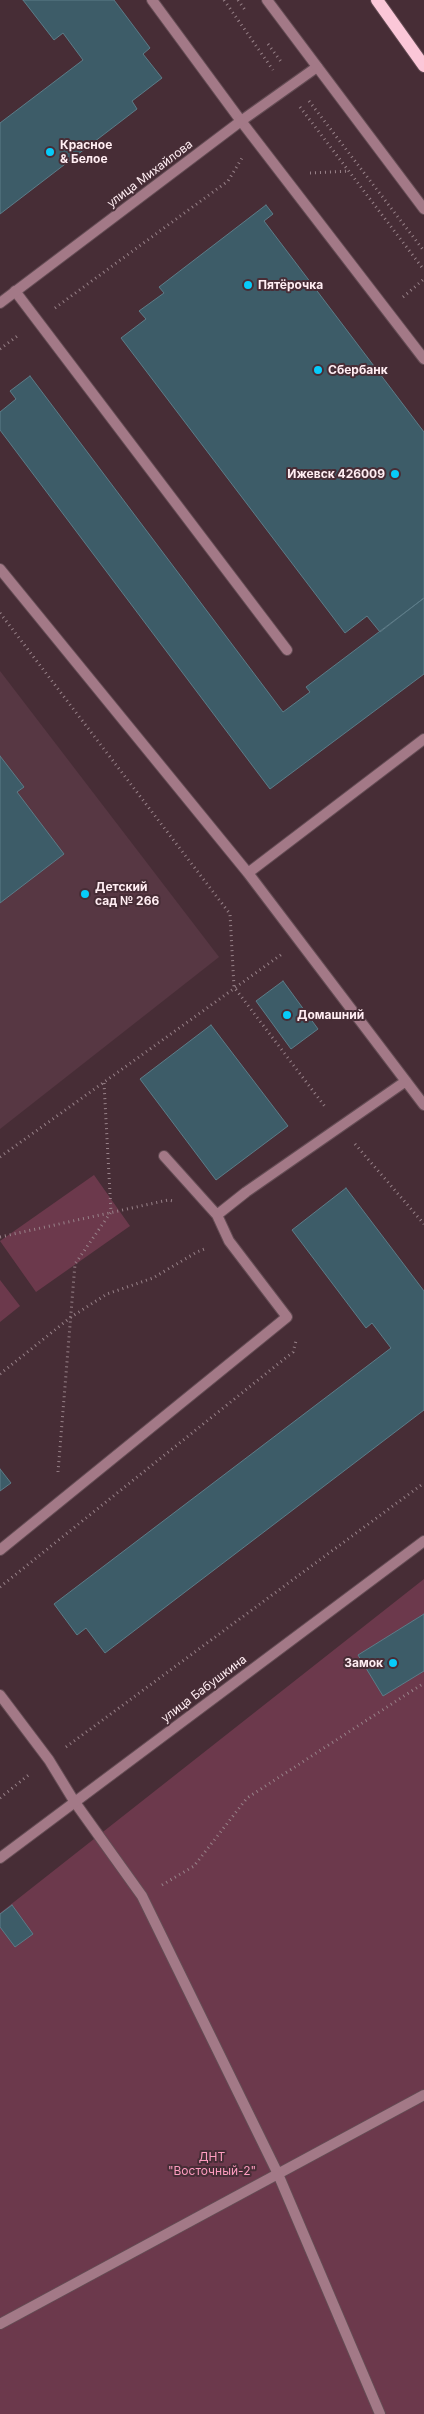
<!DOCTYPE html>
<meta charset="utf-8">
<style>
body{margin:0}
canvas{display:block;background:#472d36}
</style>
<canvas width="424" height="2414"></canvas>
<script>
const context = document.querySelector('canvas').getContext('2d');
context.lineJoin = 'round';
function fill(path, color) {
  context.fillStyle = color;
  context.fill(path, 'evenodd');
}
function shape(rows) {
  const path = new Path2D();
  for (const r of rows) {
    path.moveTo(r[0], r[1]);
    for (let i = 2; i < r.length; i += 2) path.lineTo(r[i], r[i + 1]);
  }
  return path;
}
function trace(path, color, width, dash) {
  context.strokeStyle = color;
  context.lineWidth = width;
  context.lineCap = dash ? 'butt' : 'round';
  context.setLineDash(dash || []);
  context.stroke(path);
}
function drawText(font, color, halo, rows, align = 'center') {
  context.font = font + ' Inter,sans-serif';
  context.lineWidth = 4;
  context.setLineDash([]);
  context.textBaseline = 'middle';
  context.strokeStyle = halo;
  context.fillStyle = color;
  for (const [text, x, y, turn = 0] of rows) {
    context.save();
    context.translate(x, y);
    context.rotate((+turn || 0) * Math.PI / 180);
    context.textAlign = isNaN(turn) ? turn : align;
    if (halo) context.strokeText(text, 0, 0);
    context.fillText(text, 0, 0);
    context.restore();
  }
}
fill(shape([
 [0,671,219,957,0,1129]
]), '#573743');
fill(shape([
 [94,1175,130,1226,36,1292,0,1241],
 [0,1280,20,1306,0,1322],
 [424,1579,424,2414,0,2414,0,1913]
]), '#6c394c');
const building = shape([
 [23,0,114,0,150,48,143,54,162,78,132,101,137,109,0,214,0,123,83,60,63,33,54,40,23,0],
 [266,205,273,214,264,221,424,432,424,598,380,632,367,616,345,633,121,338,146,319,139,311,164,293,159,287,266,205],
 [30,376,283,712,310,692,306,687,424,598,424,674,270,789,0,430,0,412,16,399,10,391,30,376],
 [0,756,24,787,17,792,64,854,0,903,0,756],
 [283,981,318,1029,291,1049,256,1001,283,981],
 [211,1025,288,1126,216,1180,140,1079,211,1025],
 [346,1188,424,1291,424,1410,105,1653,86,1628,77,1635,54,1604,391,1348,372,1323,366,1328,292,1230,346,1188],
 [0,1469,11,1483,0,1491,0,1469],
 [424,1614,424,1671,383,1696,358,1655,424,1614],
 [12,1905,33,1934,15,1947,0,1927,0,1914,12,1905]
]);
fill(building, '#3d5c68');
trace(building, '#5c7c88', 1);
const service = shape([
 [152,0,241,121,424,359],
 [15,291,287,650],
 [0,569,248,873,424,1105],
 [248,873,424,739],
 [164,1156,217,1215],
 [0,1550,287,1317,229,1241,217,1215,246,1192,406,1081],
 [0,1695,49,1760,74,1801,142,1896,278,2174,380,2414],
 [0,2324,424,2095]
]);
const minor = shape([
 [0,303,241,121,317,67],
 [0,1858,424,1541]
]);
const tertiary = shape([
 [267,0,424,209]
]);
const primary = shape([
 [377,0,424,66]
]);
trace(service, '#644c54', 12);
trace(minor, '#644c54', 12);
trace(tertiary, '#644c54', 12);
trace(primary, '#644c54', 14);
trace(shape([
 [224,0,273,70],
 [238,0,245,10],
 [268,44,282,63],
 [309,101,424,251],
 [300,107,424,270],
 [310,173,349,171],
 [403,297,424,279],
 [55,308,228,181,242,158],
 [0,349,20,334],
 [0,613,230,914,234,987,326,1108],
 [355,1144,424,1224],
 [0,1157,282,954],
 [0,1237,168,1200,173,1201],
 [0,1374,71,1317,107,1294,153,1278,197,1252,207,1248],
 [58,1472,75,1264,111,1212,104,1083],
 [0,1587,293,1352,296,1341],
 [66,1747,424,1483],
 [0,1798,31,1773],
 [162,1885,194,1866,247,1798,424,1683]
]), '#988289', 3, [1, 4]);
trace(service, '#a37987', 10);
trace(minor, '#a37987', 10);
trace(tertiary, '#a37987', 10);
trace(primary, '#fbc7d8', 12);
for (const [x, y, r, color] of [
 [50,152,5,"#07cbf9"],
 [248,285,5,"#07cbf9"],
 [318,370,5,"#07cbf9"],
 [395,474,5,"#07cbf9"],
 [85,894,5,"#07cbf9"],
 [287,1015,5,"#07cbf9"],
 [393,1663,5,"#07cbf9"]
]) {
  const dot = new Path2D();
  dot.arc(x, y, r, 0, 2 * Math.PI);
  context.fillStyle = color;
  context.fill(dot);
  trace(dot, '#472d36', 2);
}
drawText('bold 12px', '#ffedf2', '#472d36', [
 ["Красное",60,145],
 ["& Белое",60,159],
 ["Пятёрочка",258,285],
 ["Сбербанк",328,370],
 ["Ижевск 426009",385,474,"right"],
 ["Детский",95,887],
 ["сад № 266",95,901],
 ["Домашний",297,1015],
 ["Замок",383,1663,"right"]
], 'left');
drawText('12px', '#ffedf2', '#472d36', [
 ["улица Михайлова",150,174,-37],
 ["улица Бабушкина",204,1689,-37]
]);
drawText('12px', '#fe9dc0', '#472d36', [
 ["ДНТ",212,2157],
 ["\"Восточный-2\"",212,2171]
]);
</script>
